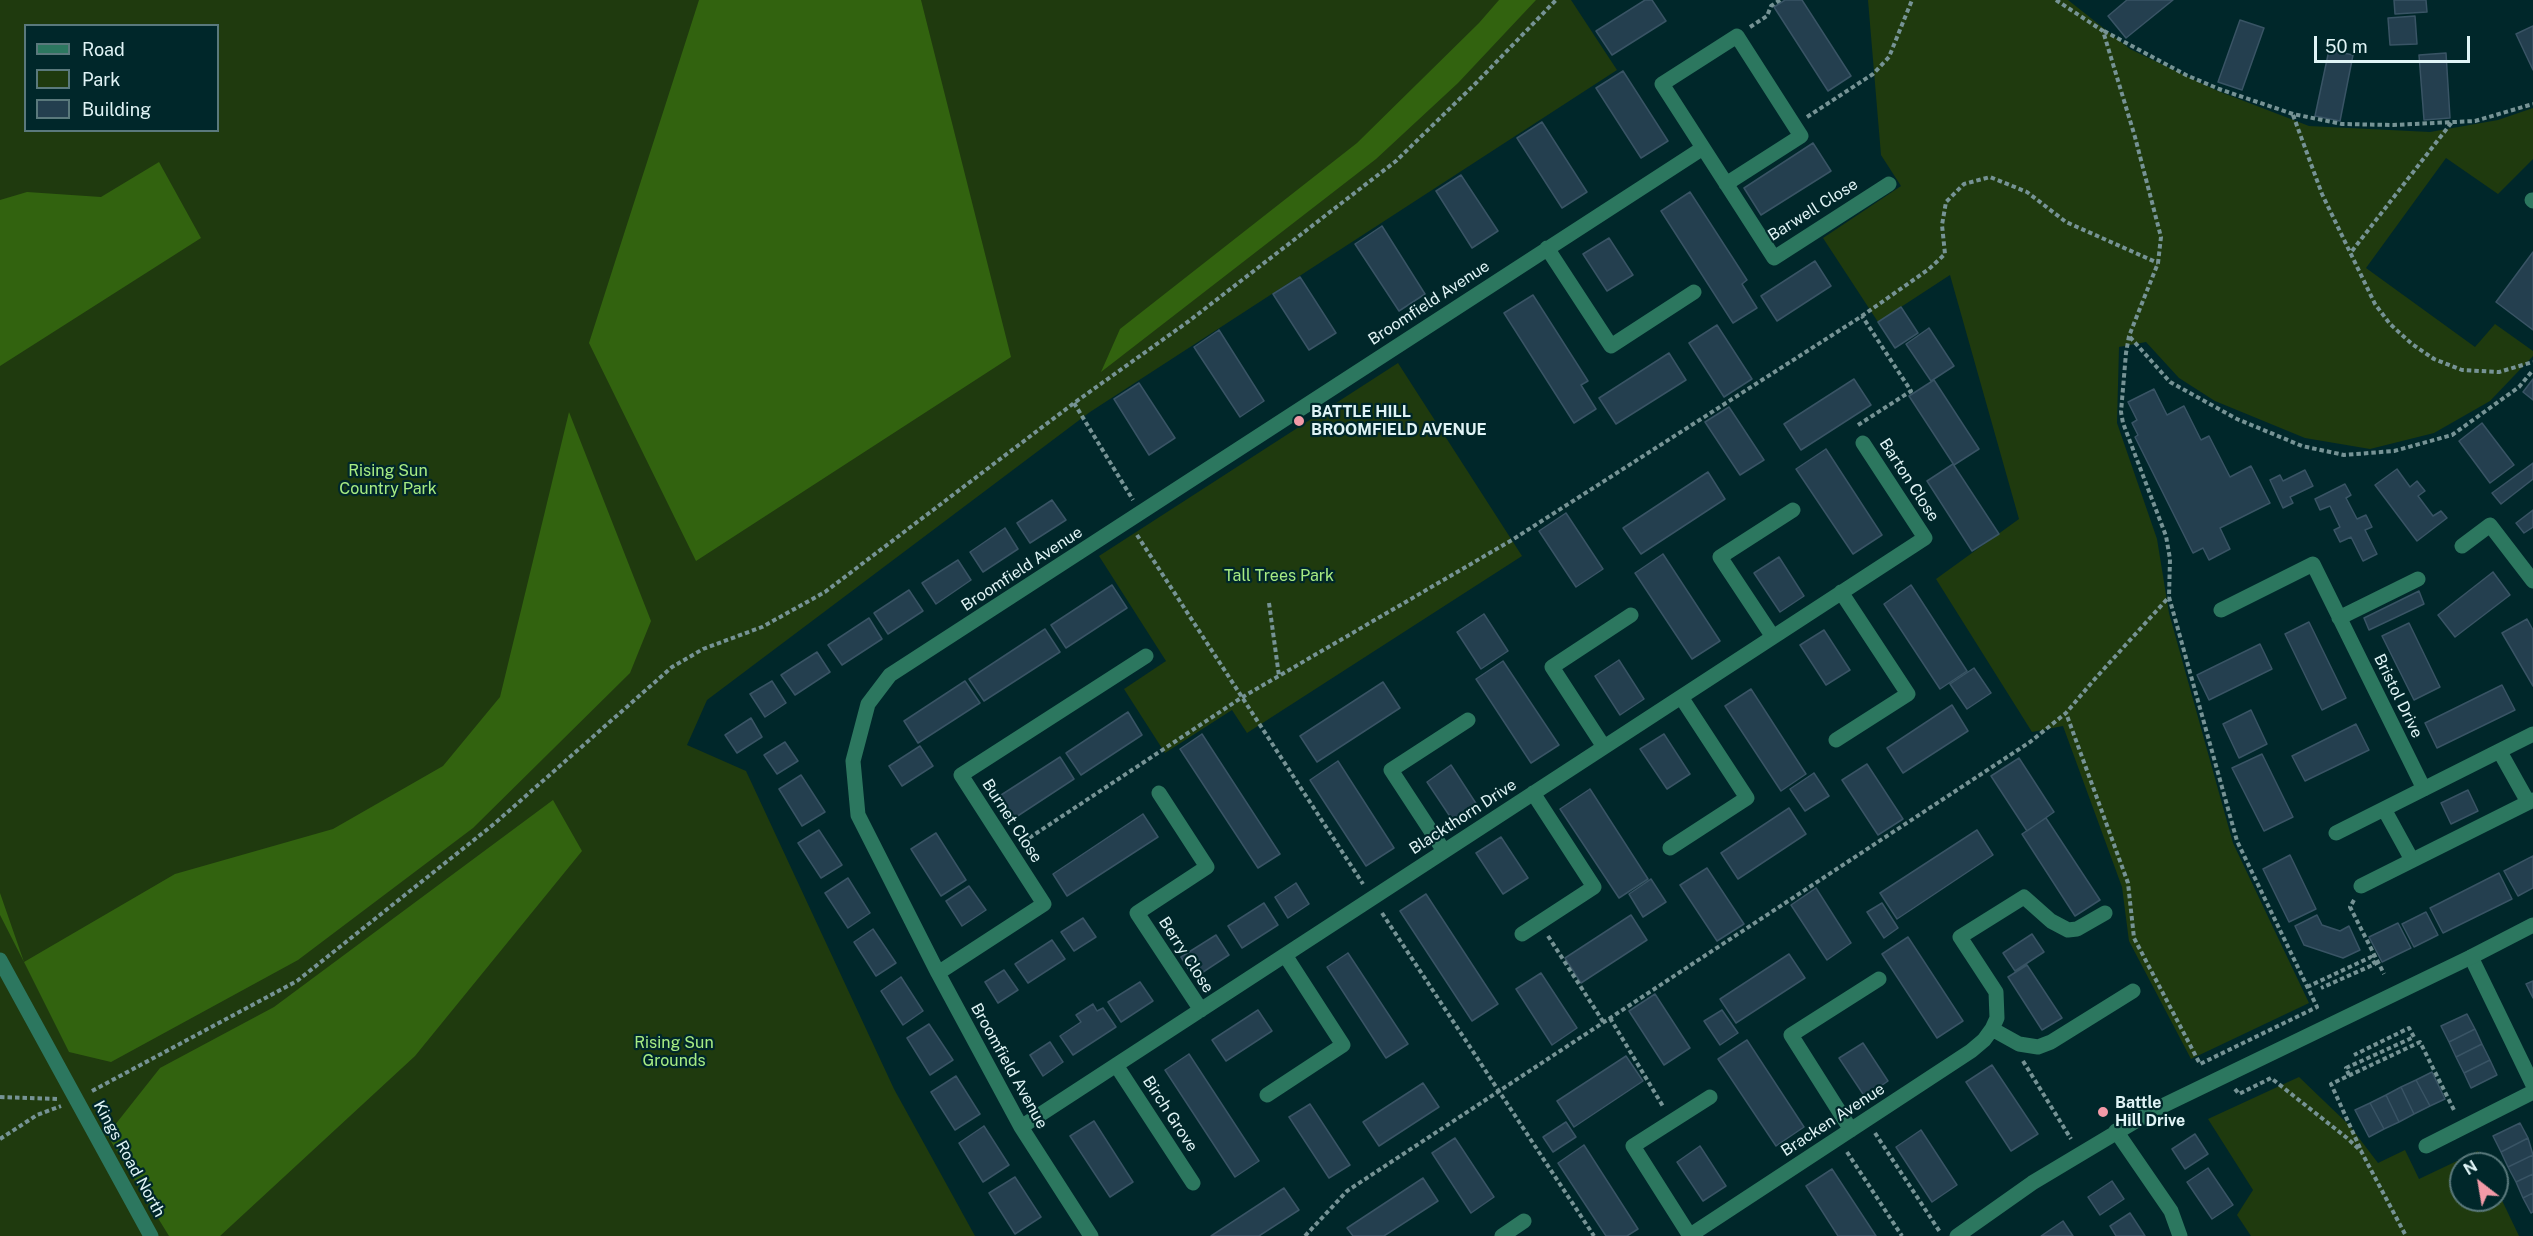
<!DOCTYPE html>
<style>
body{margin:0}
#map{position:relative;width:2533px;height:1236px;overflow:hidden;background:#00272a;font-family:"Public Sans",sans-serif}
canvas{display:block}
.legend{position:absolute;left:24px;top:24px;width:195px;height:108px;box-sizing:border-box;background:#00272a;border:2px solid #5a797c;margin:0;padding:8px 10px;list-style:none;font-size:18px;color:#e0f4f6}
.legend li{display:flex;align-items:center;gap:12px;height:30px}
.legend b{width:30px;border:2px solid #5a797c}
.north{position:absolute;left:2449px;top:1152px;width:60px;height:60px;box-sizing:border-box;background:#00272a;border:2px solid #5a797c;border-radius:50%;rotate:329deg;font-size:16px;font-weight:700;line-height:24px;text-align:center;color:#e0f4f6}
.north::after{content:'';display:block;margin:auto;width:21px;height:27px;background:#f39aa7;clip-path:polygon(50% 0,100% 100%,50% 72%,0 100%)}
.scale{position:absolute;left:2314px;top:36px;width:156px;height:27px;box-sizing:border-box;border:3px solid #e0f4f6;border-top:0;padding-left:8px;font-size:18px;line-height:21px;white-space:nowrap;color:#e0f4f6;-webkit-text-stroke:4px #00272a;paint-order:stroke}
</style>
<div id="map">
<canvas width="2533" height="1236"></canvas>
<ul class="legend">
<li><b style="height:8px;background:#2c775f"></b>Road</li>
<li><b style="height:16px;background:#1f3a0e"></b>Park</li>
<li><b style="height:16px;background:#243f4f"></b>Building</li>
</ul>
<div class="north">N</div>
<div class="scale">50 m</div>
</div>
<script>
const context = document.querySelector('canvas').getContext('2d');
context.lineJoin = 'round';
function fill(path, color) {
  context.fillStyle = color;
  context.fill(path, 'evenodd');
}
function shape(rows) {
  const path = new Path2D();
  for (const r of rows) {
    path.moveTo(r[0], r[1]);
    for (let i = 2; i < r.length; i += 2) path.lineTo(r[i], r[i + 1]);
  }
  return path;
}
function trace(path, color, width, dash) {
  context.strokeStyle = color;
  context.lineWidth = width;
  context.lineCap = dash ? 'butt' : 'round';
  context.setLineDash(dash || []);
  context.stroke(path);
}
function drawText(font, color, halo, rows, align = 'center') {
  context.font = font + ' "Public Sans",sans-serif';
  context.lineWidth = 4.5;
  context.setLineDash([]);
  context.textBaseline = 'middle';
  context.strokeStyle = halo;
  context.fillStyle = color;
  for (const [text, x, y, turn = 0] of rows) {
    context.save();
    context.translate(x, y);
    context.rotate((+turn || 0) * Math.PI / 180);
    context.textAlign = isNaN(turn) ? turn : align;
    if (halo) context.strokeText(text, 0, 0);
    context.fillText(text, 0, 0);
    context.restore();
  }
}
fill(shape([
 [0,0,1571,0,1617,70,1090,412,707,700,687,745,746,771,894,1089,975,1236,0,1236],
 [26,26,218,26,218,130,26,130],
 [1868,0,2068,0,2130,49,2218,91,2309,126,2430,132,2498,120,2533,108,2533,159,2498,194,2446,158,2366,268,2475,347,2495,324,2533,351,2533,356,2490,401,2434,433,2370,449,2305,438,2215,401,2179,378,2146,342,2119,347,2117,423,2157,539,2169,613,2233,843,2309,1003,2191,1059,2129,941,2122,887,2063,726,2032,732,1936,579,2019,519,1950,275,1878,322,1823,238,1901,186,1881,155],
 [1398,363,1522,556,1247,733,1232,710,1165,753,1124,689,1166,661,1099,556],
 [2299,1077,2349,1125,2378,1163,2405,1150,2419,1179,2478,1151,2485,1164,2461,1164,2461,1200,2497,1200,2497,1190,2519,1236,2251,1236,2237,1215,2253,1190,2208,1119]
]), '#1f3a0e');
fill(shape([
 [699,0,921,0,1011,357,696,561,589,343],
 [1499,0,1536,0,1458,83,1376,159,1101,372,1120,329,1357,143,1479,23],
 [159,162,201,238,0,366,0,200,27,192,101,197],
 [569,412,651,621,630,673,473,828,298,960,111,1062,69,1052,24,962,0,915,0,893,24,962,175,874,333,829,443,766,500,697],
 [553,800,582,851,415,1056,220,1236,169,1236,107,1135,160,1068,274,1007]
]), '#32630f');
const building = shape([
 [1645,0,1652,0,1666,21,1612,55,1596,31,1645,0],
 [1785,0,1802,0,1851,76,1828,91,1774,7,1785,0],
 [2127,0,2173,0,2126,38,2108,16,2127,0],
 [2394,0,2426,0,2427,12,2395,14,2394,0],
 [2415,16,2417,44,2390,45,2388,18,2415,16],
 [2240,20,2264,28,2242,90,2218,82,2240,20],
 [2533,26,2533,70,2516,34,2533,26],
 [2329,50,2353,55,2340,121,2315,116,2329,50],
 [2446,53,2450,118,2424,120,2419,55,2446,53],
 [1623,71,1668,141,1641,158,1596,88,1623,71],
 [1542,122,1587,192,1562,208,1517,138,1542,122],
 [1813,143,1831,171,1761,215,1744,188,1813,143],
 [1461,175,1498,231,1472,248,1436,191,1461,175],
 [1690,192,1747,280,1742,284,1757,308,1733,323,1661,211,1690,192],
 [1382,226,1425,294,1399,311,1355,244,1382,226],
 [1609,238,1633,275,1607,291,1583,254,1609,238],
 [2533,252,2533,330,2496,302,2533,252],
 [1815,261,1831,286,1777,321,1761,296,1815,261],
 [1300,277,1336,333,1309,350,1273,294,1300,277],
 [1533,295,1588,381,1581,385,1596,409,1574,423,1504,313,1533,295],
 [1901,307,1918,333,1895,348,1878,322,1901,307],
 [1717,325,1752,379,1724,397,1689,343,1717,325],
 [1929,328,1954,366,1931,381,1906,344,1929,328],
 [1219,330,1264,401,1240,417,1194,347,1219,330],
 [1669,353,1686,380,1616,424,1599,398,1669,353],
 [1854,379,1871,405,1801,450,1784,424,1854,379],
 [2533,379,2533,400,2523,392,2533,379],
 [1934,380,1979,449,1954,465,1909,396,1934,380],
 [1139,383,1175,438,1149,455,1114,399,1139,383],
 [2154,389,2167,415,2184,406,2201,440,2209,436,2230,477,2251,466,2270,503,2220,528,2230,549,2209,560,2203,548,2193,553,2135,437,2138,435,2132,423,2137,420,2128,402,2154,389],
 [1729,407,1764,460,1740,475,1705,422,1729,407],
 [2482,423,2514,465,2490,483,2459,441,2482,423],
 [1826,449,1882,535,1853,554,1796,469,1826,449],
 [2533,463,2533,479,2501,504,2492,493,2533,463],
 [1953,464,1999,534,1972,551,1927,481,1953,464],
 [2397,469,2410,487,2417,481,2425,491,2418,496,2433,516,2441,511,2447,518,2417,541,2375,485,2397,469],
 [2305,470,2313,486,2290,497,2293,503,2283,508,2270,480,2280,475,2283,481,2305,470],
 [1708,472,1725,499,1641,554,1623,528,1708,472],
 [2345,484,2351,495,2346,498,2357,519,2366,515,2372,527,2365,530,2377,554,2363,561,2351,537,2340,542,2334,530,2340,527,2330,506,2320,510,2315,499,2345,484],
 [1052,500,1066,520,1030,543,1017,523,1052,500],
 [2533,510,2533,527,2524,533,2516,523,2533,510],
 [1566,513,1603,569,1576,587,1539,531,1566,513],
 [1005,528,1018,549,983,572,970,552,1005,528],
 [1663,554,1720,641,1692,659,1635,573,1663,554],
 [1779,557,1804,596,1780,612,1754,573,1779,557],
 [958,560,971,580,936,604,922,583,958,560],
 [2493,572,2510,595,2455,637,2438,615,2493,572],
 [1112,585,1127,608,1066,648,1051,625,1112,585],
 [1911,585,1967,671,1940,689,1884,604,1911,585],
 [909,590,923,611,888,634,874,613,909,590],
 [2419,591,2424,604,2369,630,2364,618,2419,591],
 [1484,614,1508,651,1481,669,1457,632,1484,614],
 [869,618,882,639,842,665,828,645,869,618],
 [2527,619,2533,630,2533,686,2502,633,2527,619],
 [2309,622,2346,698,2322,710,2285,634,2309,622],
 [2409,623,2440,687,2414,700,2382,636,2409,623],
 [1045,629,1060,652,984,701,969,679,1045,629],
 [1824,630,1850,670,1826,685,1800,645,1824,630],
 [2260,644,2272,669,2209,700,2197,675,2260,644],
 [817,652,830,672,795,695,781,675,817,652],
 [1619,660,1644,699,1620,715,1595,676,1619,660],
 [1503,661,1559,745,1531,763,1476,679,1503,661],
 [1974,668,1991,693,1967,709,1950,684,1974,668],
 [772,681,786,703,765,717,750,694,772,681],
 [965,681,980,703,918,743,904,721,965,681],
 [1383,682,1400,708,1317,762,1300,736,1383,682],
 [2502,685,2515,710,2437,748,2425,723,2502,685],
 [1751,689,1806,774,1781,791,1725,706,1751,689],
 [1952,705,1968,731,1903,773,1887,748,1952,705],
 [2251,710,2267,744,2239,758,2223,724,2251,710],
 [1128,712,1142,735,1081,775,1066,753,1128,712],
 [751,718,762,737,737,753,725,735,751,718],
 [2356,724,2369,750,2305,781,2292,756,2356,724],
 [1202,734,1280,854,1258,868,1180,749,1202,734],
 [1664,734,1690,774,1667,789,1640,749,1664,734],
 [785,742,798,761,777,774,764,755,785,742],
 [920,746,933,766,902,786,889,766,920,746],
 [2262,754,2293,817,2264,831,2232,768,2262,754],
 [1060,757,1074,779,1013,819,998,797,1060,757],
 [2019,758,2054,812,2027,831,1991,776,2019,758],
 [1338,761,1394,848,1366,866,1310,780,1338,761],
 [1867,764,1903,819,1878,835,1842,780,1867,764],
 [1451,765,1477,805,1453,821,1427,782,1451,765],
 [1814,773,1829,796,1805,811,1790,789,1814,773],
 [801,775,825,812,802,826,779,789,801,775],
 [1590,789,1648,879,1619,898,1560,809,1590,789],
 [2468,790,2478,811,2451,824,2441,803,2468,790],
 [1789,808,1806,834,1738,879,1721,853,1789,808],
 [1143,814,1158,837,1067,896,1053,874,1143,814],
 [2046,818,2100,900,2075,916,2022,834,2046,818],
 [819,830,842,865,821,878,798,843,819,830],
 [1977,830,1993,855,1897,919,1880,893,1977,830],
 [936,833,966,880,941,896,911,849,936,833],
 [1501,837,1528,878,1503,894,1476,853,1501,837],
 [2290,855,2316,909,2289,922,2263,869,2290,855],
 [2533,856,2533,888,2518,896,2504,871,2533,856],
 [1707,868,1744,924,1717,941,1680,885,1707,868],
 [2499,873,2512,899,2443,933,2430,908,2499,873],
 [848,878,870,913,848,928,825,893,848,878],
 [1651,879,1666,902,1643,917,1629,894,1651,879],
 [1296,883,1309,904,1288,918,1275,897,1296,883],
 [969,886,986,910,962,926,946,901,969,886],
 [1816,888,1851,943,1827,960,1791,905,1816,888],
 [1426,894,1498,1004,1472,1021,1400,911,1426,894],
 [1264,903,1278,925,1242,948,1228,926,1264,903],
 [1882,903,1898,928,1884,938,1867,912,1882,903],
 [2426,912,2438,935,2414,947,2402,924,2426,912],
 [1631,915,1647,940,1581,983,1565,958,1631,915],
 [2317,915,2322,925,2340,931,2349,926,2360,950,2343,958,2304,945,2295,926,2317,915],
 [1083,918,1096,937,1074,951,1061,932,1083,918],
 [2398,923,2411,948,2382,962,2369,937,2398,923],
 [873,929,896,963,876,976,854,942,873,929],
 [2032,934,2044,952,2015,971,2003,953,2032,934],
 [1216,935,1229,955,1194,978,1181,957,1216,935],
 [1908,937,1963,1021,1937,1038,1882,954,1908,937],
 [1052,940,1065,959,1028,983,1015,964,1052,940],
 [1348,953,1408,1044,1386,1058,1327,967,1348,953],
 [1789,954,1805,978,1736,1023,1720,999,1789,954],
 [2027,965,2062,1018,2042,1030,2008,977,2027,965],
 [1004,970,1018,990,998,1003,985,982,1004,970],
 [1541,973,1577,1028,1552,1045,1516,989,1541,973],
 [901,977,923,1011,903,1025,881,991,901,977],
 [2533,981,2533,998,2526,984,2533,981],
 [1140,982,1153,1001,1121,1022,1108,1002,1140,982],
 [1655,994,1690,1048,1664,1065,1629,1011,1655,994],
 [1093,1004,1097,1011,1103,1008,1116,1027,1073,1055,1060,1036,1081,1022,1076,1015,1093,1004],
 [1258,1010,1272,1031,1226,1061,1212,1040,1258,1010],
 [1722,1010,1738,1033,1720,1045,1704,1021,1722,1010],
 [2467,1014,2475,1029,2449,1042,2441,1026,2467,1014],
 [929,1024,953,1060,930,1075,907,1038,929,1024],
 [2475,1029,2482,1044,2456,1057,2449,1042,2475,1029],
 [1747,1040,1804,1127,1776,1146,1718,1059,1747,1040],
 [1050,1042,1063,1062,1043,1076,1030,1055,1050,1042],
 [1863,1043,1888,1081,1865,1097,1839,1058,1863,1043],
 [2482,1044,2490,1060,2464,1073,2456,1057,2482,1044],
 [1189,1054,1259,1161,1235,1177,1165,1070,1189,1054],
 [1626,1056,1643,1081,1574,1127,1557,1101,1626,1056],
 [2490,1060,2497,1075,2471,1088,2464,1073,2490,1060],
 [1992,1065,2038,1134,2011,1151,1966,1082,1992,1065],
 [2432,1072,2445,1099,2430,1106,2416,1080,2432,1072],
 [956,1076,980,1114,955,1130,931,1092,956,1076],
 [2416,1080,2430,1106,2414,1114,2401,1087,2416,1080],
 [1423,1083,1439,1107,1379,1146,1363,1122,1423,1083],
 [2401,1087,2414,1114,2399,1122,2386,1095,2401,1087],
 [2386,1095,2399,1122,2384,1129,2370,1103,2386,1095],
 [2370,1103,2384,1129,2369,1137,2355,1110,2370,1103],
 [1310,1104,1350,1165,1329,1178,1289,1117,1310,1104],
 [1094,1121,1133,1182,1110,1197,1070,1136,1094,1121],
 [1566,1122,1576,1137,1553,1152,1543,1137,1566,1122],
 [2520,1123,2528,1138,2501,1152,2493,1136,2520,1123],
 [984,1126,1009,1165,983,1182,959,1143,984,1126],
 [1921,1130,1957,1185,1932,1202,1896,1147,1921,1130],
 [2195,1134,2208,1154,2185,1169,2172,1149,2195,1134],
 [1455,1138,1494,1197,1471,1213,1432,1153,1455,1138],
 [2528,1138,2533,1155,2508,1167,2501,1152,2528,1138],
 [1584,1145,1638,1229,1627,1236,1606,1236,1558,1163,1584,1145],
 [1700,1146,1726,1186,1703,1201,1677,1162,1700,1146],
 [2533,1155,2533,1174,2516,1182,2508,1167,2533,1155],
 [2208,1168,2233,1205,2212,1219,2187,1182,2208,1168],
 [1832,1169,1876,1236,1838,1236,1806,1186,1832,1169],
 [2533,1174,2533,1193,2523,1198,2516,1182,2533,1174],
 [1015,1177,1041,1217,1015,1234,989,1193,1015,1177],
 [1423,1178,1438,1201,1384,1236,1353,1236,1347,1228,1423,1178],
 [2112,1181,2124,1199,2100,1215,2088,1197,2112,1181],
 [1284,1188,1299,1210,1259,1236,1211,1236,1284,1188],
 [2533,1193,2533,1212,2531,1213,2523,1198,2533,1193],
 [2130,1213,2145,1236,2116,1236,2110,1226,2130,1213],
 [2063,1221,2073,1236,2041,1236,2063,1221]
]);
fill(building, '#243f4f');
trace(building, '#395465', 1.5);
trace(shape([
 [2056,0,2103,31,2135,137,2161,237,2158,263,2129,336,2126,353,2121,412,2123,423,2166,536,2170,559,2169,597,2237,841,2317,1007,2200,1064,2134,938,2128,883,2066,713],
 [1750,27,1767,16,1771,6,1780,0],
 [2104,31,2186,75,2219,89,2293,114,2342,124,2393,125,2475,121,2533,104],
 [2293,115,2322,194,2375,304,2390,324,2412,344,2434,359,2462,370,2499,372,2533,362],
 [1807,117,1873,74,1889,57,1912,0],
 [2352,251,2452,122],
 [2130,337,2170,382,2237,419,2302,446,2344,455,2394,451,2452,435,2519,387,2533,370],
 [1074,403,1133,500],
 [1858,425,1911,391,1862,316],
 [1137,535,1363,884],
 [1269,603,1279,676],
 [1023,842,1241,698,1512,540,1862,316,1929,269,1945,254,1942,225,1946,202,1964,184,1990,177,2027,192,2066,222,2158,263],
 [2354,900,2350,907,2384,974],
 [1382,913,1594,1236],
 [1548,936,1604,1023],
 [2307,987,2371,957,2375,964,2321,988],
 [1610,1018,1664,1108],
 [2023,1061,2071,1139],
 [2349,1075,2346,1068,2414,1037,2409,1028,2354,1055],
 [2235,1089,2239,1094,2271,1078,2347,1138,2361,1151,2406,1236],
 [92,1091,297,981,494,824,672,667,703,649,762,627,825,592,1074,403,1189,321,1396,161,1477,82,1556,0],
 [0,1097,57,1099],
 [1875,1133,1940,1232],
 [0,1139,37,1115,61,1106],
 [2360,1148,2331,1084,2420,1042,2455,1112],
 [1847,1152,1902,1236],
 [1305,1236,1347,1191,2030,742,2066,713,2093,681,2169,597]
]), '#769395', 4, [4.5, 3]);
trace(shape([
 [1726,184,1801,136,1737,36,1662,84,1774,258,1889,184],
 [2532,200,2533,201],
 [1547,248,1611,346,1694,292],
 [2462,546,2490,525,2533,581],
 [2221,610,2313,564,2424,789],
 [2339,618,2418,579],
 [1773,637,1720,557,1793,510],
 [1836,740,1908,694,1841,592],
 [1604,747,1552,667,1631,615],
 [2500,752,2528,802],
 [1159,793,1207,867,1137,913,1201,1010],
 [2384,809,2412,860],
 [2336,833,2533,734],
 [1670,848,1747,798,1681,697],
 [1444,851,1391,770,1468,720],
 [2361,886,2533,800],
 [2105,913,2077,929,2068,930,2051,921,2024,897,1960,937,1996,992,1997,1018,1992,1029,2019,1044,2038,1047,2051,1042,2133,991],
 [1522,934,1594,887,1533,793],
 [2471,957,2533,1085],
 [0,960,151,1236],
 [938,973,1044,904,961,775,1146,656],
 [1116,1065,1193,1183],
 [1267,1095,1343,1045,1285,955],
 [1021,1127,1925,538,1863,443],
 [1851,1130,1791,1035,1879,979],
 [2116,1131,2171,1211,2180,1236],
 [2426,1146,2533,1092],
 [1091,1236,1021,1127,938,973,858,815,853,761,868,704,890,675,1703,148],
 [1502,1236,1524,1221],
 [1689,1236,1971,1051,1984,1040,1992,1029],
 [1690,1236,1633,1146,1710,1097]
]), '#2c775f', 15);
trace(shape([
 [1957,1236,2032,1183,2154,1110,2471,957,2533,925]
]), '#2c775f', 15);
for (const [x, y, r, color] of [
 [1299,421,6,"#f39aa7"],
 [2103,1112,6,"#f39aa7"]
]) {
  const dot = new Path2D();
  dot.arc(x, y, r, 0, 2 * Math.PI);
  context.fillStyle = color;
  context.fill(dot);
  trace(dot, '#00272a', 2);
}
drawText('16px', '#e0f4f6', '#00272a', [
 ["Barwell Close",1813,210,-32],
 ["Broomfield Avenue",1429,303,-33],
 ["Barton Close",1909,480,57],
 ["Broomfield Avenue",1022,569,-33],
 ["Bristol Drive",2398,696,64],
 ["Blackthorn Drive",1463,817,-33],
 ["Burnet Close",1012,821,57],
 ["Berry Close",1186,955,57],
 ["Broomfield Avenue",1009,1066,61],
 ["Birch Grove",1170,1114,57],
 ["Bracken Avenue",1833,1120,-33],
 ["Kings Road North",129,1159,61]
]);
drawText('bold 16px', '#e0f4f6', '#00272a', [
 ["BATTLE HILL",1311,412],
 ["BROOMFIELD AVENUE",1311,430],
 ["Battle",2115,1103],
 ["Hill Drive",2115,1121]
], 'left');
drawText('16px', '#a7ec83', '#00272a', [
 ["Rising Sun",388,471],
 ["Country Park",388,489],
 ["Tall Trees Park",1279,576],
 ["Rising Sun",674,1043],
 ["Grounds",674,1061]
]);
</script>
